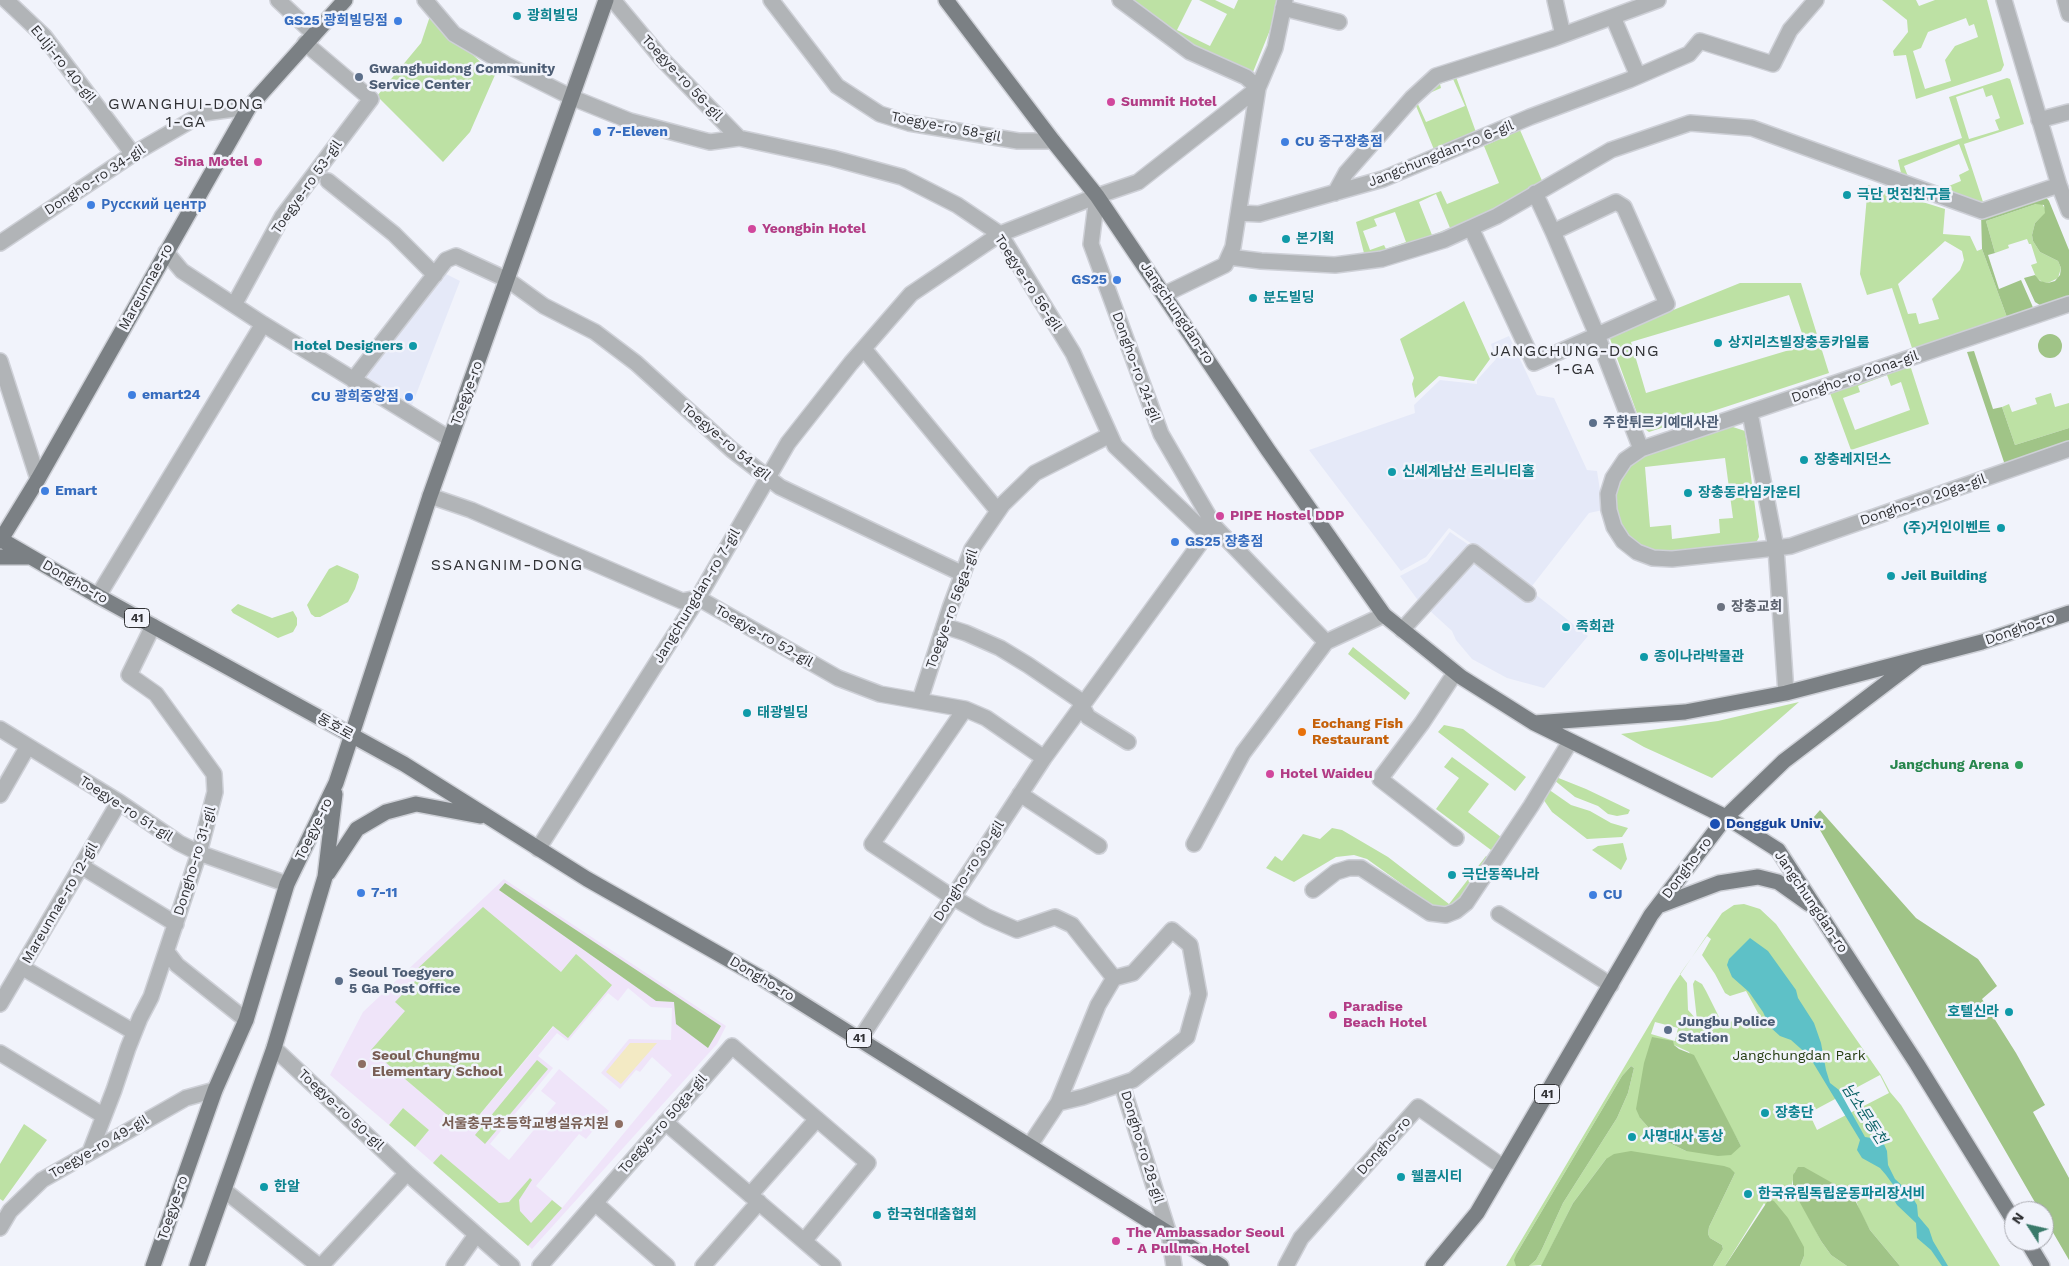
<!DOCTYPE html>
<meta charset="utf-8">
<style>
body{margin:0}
#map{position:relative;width:2069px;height:1266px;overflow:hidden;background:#f1f3fb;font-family:"Work Sans",sans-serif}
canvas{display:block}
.north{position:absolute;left:2004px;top:1201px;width:50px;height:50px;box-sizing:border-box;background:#f1f3fb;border:1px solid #a4a5ab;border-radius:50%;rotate:305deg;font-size:14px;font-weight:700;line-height:20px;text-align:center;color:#303134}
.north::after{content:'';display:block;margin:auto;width:18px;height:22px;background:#3a7a6a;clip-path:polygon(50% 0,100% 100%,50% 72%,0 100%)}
</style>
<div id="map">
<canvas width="2069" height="1266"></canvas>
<div class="north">N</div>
</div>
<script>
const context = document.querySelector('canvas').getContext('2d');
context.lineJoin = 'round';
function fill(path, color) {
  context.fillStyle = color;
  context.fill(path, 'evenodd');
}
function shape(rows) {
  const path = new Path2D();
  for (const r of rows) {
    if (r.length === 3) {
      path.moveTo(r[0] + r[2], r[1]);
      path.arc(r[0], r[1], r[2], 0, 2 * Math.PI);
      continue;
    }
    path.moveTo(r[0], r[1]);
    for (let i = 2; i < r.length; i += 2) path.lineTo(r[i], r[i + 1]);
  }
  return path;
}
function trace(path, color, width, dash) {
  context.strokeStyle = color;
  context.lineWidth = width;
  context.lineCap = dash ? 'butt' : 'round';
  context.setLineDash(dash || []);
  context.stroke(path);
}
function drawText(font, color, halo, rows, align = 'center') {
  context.font = font + ' "Work Sans","Noto Sans KR",sans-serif';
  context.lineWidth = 5;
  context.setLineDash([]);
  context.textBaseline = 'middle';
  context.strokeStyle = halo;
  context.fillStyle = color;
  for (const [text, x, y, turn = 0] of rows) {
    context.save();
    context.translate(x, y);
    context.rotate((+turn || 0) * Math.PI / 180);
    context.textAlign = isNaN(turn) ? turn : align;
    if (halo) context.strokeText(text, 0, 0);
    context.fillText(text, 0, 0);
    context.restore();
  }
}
fill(shape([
 [446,274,460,281,412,405,365,376],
 [1509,336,1537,395,1554,398,1587,470,1597,471,1603,510,1589,513,1532,586,1449,528,1426,557,1401,571,1309,450,1415,413,1414,405,1440,380,1477,384,1477,380,1496,359,1491,344],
 [1450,532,1501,567,1588,636,1544,688,1507,678,1472,659,1456,640,1452,631,1417,599,1400,576,1427,562]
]), '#e5e9f8');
fill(shape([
 [504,879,726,1026,717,1044,532,1249,415,1147,429,1130,403,1108,389,1125,330,1075,363,1012],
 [499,890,721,1027,674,1002,656,1001],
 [628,988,651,1007,672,1008,671,1040,629,1039,601,1073,620,1089,636,1070,640,1072,652,1057,672,1075,562,1208,536,1186,579,1134,586,1139,609,1111,559,1069,541,1091,556,1103,509,1160,490,1144,553,1068,538,1056,557,1033,568,1041,608,993,618,1001],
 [583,991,466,1131,371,1050]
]), '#efe4f9');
fill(shape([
 [1129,0,1192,0,1177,30,1210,46,1227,14,1199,0,1215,0,1234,9,1238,0,1277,0,1270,30,1253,72,1192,45],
 [1882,0,1916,0,1919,6,1935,0,1987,0,2004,65,2001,71,1916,99,1906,55,1894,56,1893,51,1908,32,1907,20],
 [1966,18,1969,26,1974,24,1978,37,1955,46,1945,60,1951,81,1925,89,1913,51,1921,48,1928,32],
 [430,16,495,75,470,132,443,162,377,96,421,43],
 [1455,74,1477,135,1435,152,1414,101,1435,80],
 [1453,79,1465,106,1426,122,1417,102,1423,99,1423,96,1441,88,1440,84],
 [2007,78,2010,79,2024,124,1964,144,1983,202,1972,205,1903,181,1898,160,1962,138,1949,97],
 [1983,88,1986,97,1992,95,2000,118,1995,120,1999,130,1969,139,1956,97],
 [1959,144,1969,170,1959,175,1961,181,1939,190,1935,185,1929,186,1909,179,1904,166],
 [1520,130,1543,183,1457,231,1365,257,1356,222,1441,191,1447,204,1499,183,1484,146],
 [1436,194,1450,228,1432,235,1419,202],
 [1395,212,1406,242,1386,249,1384,245,1370,250,1363,231,1377,226,1374,219],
 [1868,185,1945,209,1943,234,1970,236,1977,251,1982,249,2008,320,1913,351,1892,288,1867,295,1860,274],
 [1945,241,1962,251,1964,260,1960,270,1932,299,1939,319,1919,324,1916,313,1908,314,1898,284],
 [2036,204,2042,204,2046,210,2045,214,2035,223,2032,235,2033,241,2040,252,2058,261,2061,268,2058,278,2048,283,2042,282,2036,277,2031,265,2037,263,2031,244,2029,244,2027,239,2008,245,2009,248,1995,253,1986,221],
 [1740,283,1801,283,1829,373,1649,432,1642,427,1609,336],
 [1789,295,1806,345,1646,393,1631,342],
 [1464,301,1490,359,1474,381,1439,376,1415,398,1412,384,1414,378,1400,339],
 [1910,365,1929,424,1851,450,1830,393],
 [1887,375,1891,386,1901,382,1910,410,1855,430,1843,398,1860,392,1858,386],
 [2051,393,2055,407,2069,403,2069,428,2015,445,2002,407,2009,404,2012,412,2037,404,2035,398],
 [1730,426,1745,431,1759,537,1752,551,1653,558,1614,527,1613,478,1625,460],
 [1725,458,1733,518,1719,519,1720,533,1672,539,1671,525,1650,527,1645,467],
 [337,565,358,574,359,577,355,589,348,602,320,617,315,617,311,614,307,605,329,569],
 [238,604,272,618,293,611,297,618,297,625,293,632,278,638,233,613,231,610],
 [1353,647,1410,693,1405,700,1348,654],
 [1799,702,1712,778,1644,747,1621,734,1718,721],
 [1444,725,1463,729,1526,777,1515,791,1438,732],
 [1452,757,1489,784,1468,812,1501,837,1491,850,1436,809,1459,778,1444,767],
 [1556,777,1586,789,1630,810,1628,814,1617,816,1608,814,1598,806,1575,797,1554,780],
 [1548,789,1571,805,1590,811,1611,823,1628,828,1622,837,1587,839,1552,812,1543,799],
 [1332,828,1342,830,1388,857,1449,904,1486,856,1491,860,1454,906,1440,908,1427,902,1367,859,1354,855,1336,857,1294,882,1266,868,1275,856,1282,861,1303,834,1320,839],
 [1623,843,1627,859,1621,870,1592,850,1598,846],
 [1744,904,1760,909,1776,924,1881,1075,1890,1092,1901,1105,2000,1266,1900,1266,1870,1230,1860,1212,1856,1200,1795,1171,1792,1184,1821,1241,1831,1255,1847,1266,1800,1266,1804,1256,1764,1203,1725,1266,1713,1266,1723,1249,1722,1245,1710,1238,1708,1234,1709,1227,1735,1173,1606,1159,1573,1203,1542,1265,1529,1266,1536,1260,1542,1249,1563,1203,1617,1118,1628,1093,1634,1068,1631,1066,1622,1076,1517,1253,1516,1266,1506,1266,1673,985,1722,913,1734,905],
 [1707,936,1711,939,1702,955,1715,974,1725,993,1730,996,1746,991,1758,1013,1741,1021,1748,1029,1733,1021,1727,1023,1724,1027,1706,991,1702,984,1695,980,1693,984,1697,1020,1688,1010,1687,983,1680,974],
 [1655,1022,1678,1028,1675,1041,1651,1034],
 [1674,1045,1689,1052,1741,1146,1686,1151,1657,1137,1640,1118],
 [1880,1075,1889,1093,1817,1130,1809,1113],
 [483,907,561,972,576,954,612,985,568,1038,553,1026,466,1131,371,1050,405,1011,395,1002,419,977,414,972],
 [537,1060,548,1069,485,1144,475,1135],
 [403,1108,429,1130,415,1147,389,1125],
 [24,1124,47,1140,3,1201,0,1199,0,1164],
 [441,1154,499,1203,509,1202,530,1178,532,1180,519,1200,520,1211,531,1223,552,1200,562,1208,528,1246,433,1163]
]), '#bde1a4');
fill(shape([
 [2044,195,2049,201,2069,250,2069,297,2043,307,2035,302,2024,278,2035,275,2040,281,2048,283,2055,281,2060,275,2061,268,2058,261,2040,252,2033,241,2032,235,2035,223,2045,213,2044,205,2036,204,1986,221,1995,253,1988,255,1999,289,2021,280,2032,305,2033,308,2008,320,1982,249,1981,213],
 [2050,346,12],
 [1974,351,1993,409,2002,407,2015,445,2069,428,2069,442,2007,471,1967,352],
 [1820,810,1916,918,1978,959,1997,986,1982,999,2016,1053,2045,1105,2033,1112,2069,1178,2069,1260,2044,1217,2044,1211,2040,1211,1813,818],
 [505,883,721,1026,708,1048,676,1024,674,1002,656,1001,499,890],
 [1652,1037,1673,1041,1674,1045,1679,1049,1694,1055,1741,1146,1731,1155,1718,1156,1686,1151,1657,1137,1640,1118,1636,1109,1644,1063],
 [1631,1066,1634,1068,1628,1093,1617,1118,1563,1203,1542,1249,1536,1260,1529,1266,1516,1266,1514,1260,1517,1253,1622,1076],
 [1631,1151,1724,1166,1730,1168,1735,1173,1709,1227,1708,1234,1710,1238,1722,1245,1723,1249,1713,1266,1541,1266,1573,1203,1606,1159,1614,1154],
 [1798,1167,1804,1167,1852,1194,1870,1230,1900,1266,1847,1266,1831,1255,1821,1241,1793,1190,1793,1175],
 [1769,1199,1774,1201,1788,1218,1804,1247,1804,1256,1800,1266,1725,1266]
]), '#a0c487');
fill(shape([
 [630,1043,657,1043,621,1084,606,1072]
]), '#f3eac4');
fill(shape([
 [1750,938,1768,951,1796,990,1798,998,1814,1023,1821,1043,1826,1070,1830,1083,1839,1090,1865,1137,1878,1139,1883,1142,1887,1151,1888,1165,1895,1179,1910,1193,1917,1205,1918,1216,1929,1229,1933,1241,1948,1266,1942,1266,1931,1250,1917,1238,1916,1223,1897,1205,1894,1200,1894,1186,1886,1175,1880,1168,1862,1158,1857,1150,1860,1140,1809,1056,1791,1040,1780,1036,1770,1027,1763,1012,1749,992,1732,977,1727,965,1729,959]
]), '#5ec1c7');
const minor = shape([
 [6,0,44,36,133,154],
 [278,0,314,34],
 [425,0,454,34,507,65,573,98,630,121,710,142,739,138],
 [613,0,663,60,739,138,832,158,902,177,957,205,1000,234,1073,353,1115,446,1207,534],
 [771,0,837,86,880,114,909,123,1018,141,1053,141],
 [1120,0,1190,52,1246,77,1258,88],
 [1555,0,1563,35],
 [2004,0,2059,185,2069,211],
 [2065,0,2069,14],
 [1283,8,1339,22],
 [1613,17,1638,76],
 [2039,120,2069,112],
 [328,181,394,234,435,275],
 [1335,193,1346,173,1412,98,1436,76,1552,39,1658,0],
 [1535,193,1553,232,1597,335,1641,449],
 [1239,213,1259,214,1383,179,1530,117,1629,80,1689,54,1700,41,1773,64,1790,30,1816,0],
 [1471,228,1534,363,1667,304,1624,207,1616,202,1553,232],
 [0,243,133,154,204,113,249,107],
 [166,252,182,271,263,324,450,439],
 [1229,257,1261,261,1335,265,1382,259,1444,240,1497,216,1611,150,1690,123,1752,128,1982,211,2059,185],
 [1165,294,1225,265,1233,247,1258,88,1275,48,1285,0],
 [2069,304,1641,449,1625,460,1613,478,1608,494,1609,510,1614,527,1623,541,1637,552,1653,558,1672,559,1776,548,1791,546,2069,449],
 [234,305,282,217,371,99,305,43],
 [864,349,998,511],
 [0,361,38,479],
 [353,380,446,260,456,256,508,280,544,306,595,332,636,363,732,450,780,487,963,574],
 [1750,413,1776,548,1786,693],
 [430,496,471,510,682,601,698,598,838,678,880,694,965,709,986,718,1044,758],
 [1215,527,1326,642],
 [98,596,263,324],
 [944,626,966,633,1000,648,1028,665,1078,699,1088,717,1128,742],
 [1402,630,1473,552,1528,594],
 [1455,673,1422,723,1380,779,1456,838],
 [920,700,950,608,972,549,1003,504,1035,473,1110,435],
 [965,709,872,844,952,897,987,917,1017,930,1055,917,1072,925,1114,978],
 [0,729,119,802,179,843,199,853,287,884],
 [1020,794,1099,846],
 [0,795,28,746],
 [1194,844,1243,753,1326,642,1384,615],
 [538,849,698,598,788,443,851,363,911,294,1000,234,1097,196,1138,182,1258,88],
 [81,866,176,924],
 [1313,890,1336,872,1349,868,1361,868,1430,913,1446,915,1456,911,1466,903,1531,806,1570,742],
 [1499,914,1611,985],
 [167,952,177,965,246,1020],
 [23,968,134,1032],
 [0,1004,119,802],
 [860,1039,1044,758,1207,534,1215,527,1161,434,1091,244,1097,196],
 [274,1048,407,1173,512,1266],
 [0,1053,104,1116],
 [1122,1085,1169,1234,1174,1266],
 [1058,1103,1083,1097,1133,1080,1187,1037,1199,994,1190,945,1172,930,1133,973,1114,978],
 [665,1122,833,1266],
 [1030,1145,1058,1103,1098,1005,1114,978],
 [90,1152,114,1090,128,1048,140,1018,151,997,199,853,215,792,214,774,156,694,129,675,153,626],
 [224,1190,319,1266],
 [750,1195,817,1119],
 [595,1203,667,1266],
 [0,1228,10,1211,42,1180,186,1098,215,1090],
 [321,1266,407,1173],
 [454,1266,476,1235],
 [540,1266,732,1046,868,1163,804,1241],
 [703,1266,759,1202],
 [1286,1266,1301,1238,1418,1107,1503,1167]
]);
const major = shape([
 [946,0,1053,141,1097,196,1268,450,1384,615,1461,677,1534,723,1726,817,1778,850,1917,1064,2014,1221],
 [0,539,98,596,404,764,587,879,763,979,1221,1266],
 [0,541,38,479,249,107,345,0],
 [0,557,30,557],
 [1534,723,1685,712,1786,693,1982,642,2069,613],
 [328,873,357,829,386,812,416,804,480,816],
 [1658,906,1719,883,1758,877,1778,882,1809,904],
 [2027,1241,2042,1266],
 [153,1266,215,1090,246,1020,287,884,336,783,430,496,606,0],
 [197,1266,274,1048,325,877,335,794],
 [1433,1266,1477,1213,1651,915,1726,817,1784,761,1918,659]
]);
trace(minor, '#ced0d7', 18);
trace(major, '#ced0d7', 18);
trace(minor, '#b1b4b7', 15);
trace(major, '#7b8084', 15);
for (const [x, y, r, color] of [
 [517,16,5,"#0f9aa8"],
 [398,21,5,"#3f7fe0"],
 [359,77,5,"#5c6f8a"],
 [1111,102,5,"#d1479c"],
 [597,132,5,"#3f7fe0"],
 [1285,142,5,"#3f7fe0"],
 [258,162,5,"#d1479c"],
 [1847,195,5,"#0f9aa8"],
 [91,205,5,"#3f7fe0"],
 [752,229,5,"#d1479c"],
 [1286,239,5,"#0f9aa8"],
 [1117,280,5,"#3f7fe0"],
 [1253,298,5,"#0f9aa8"],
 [1718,343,5,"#0f9aa8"],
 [413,346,5,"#0f9aa8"],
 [132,395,5,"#3f7fe0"],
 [409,397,5,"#3f7fe0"],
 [1593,423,5,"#5c6f8a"],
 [1804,460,5,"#0f9aa8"],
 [1392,472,5,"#0f9aa8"],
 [45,491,5,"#3f7fe0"],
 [1688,493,5,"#0f9aa8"],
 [1220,516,5,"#d1479c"],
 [2001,528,5,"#0f9aa8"],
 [1175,542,5,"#3f7fe0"],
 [1891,576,5,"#0f9aa8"],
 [1721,607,5,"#6b7280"],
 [1566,627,5,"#0f9aa8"],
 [1644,657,5,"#0f9aa8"],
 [747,713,5,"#0f9aa8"],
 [1302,732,5,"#e8710a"],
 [2019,765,5,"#2e9e5b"],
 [1270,774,5,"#d1479c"],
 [1715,824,6,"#1a4fb4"],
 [1452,875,5,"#0f9aa8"],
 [361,893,5,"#3f7fe0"],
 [1593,895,5,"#3f7fe0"],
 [339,981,5,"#5c6f8a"],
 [2009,1012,5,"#0f9aa8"],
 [1333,1015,5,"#d1479c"],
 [1668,1030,5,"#5c6f8a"],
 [362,1064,5,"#8d6e63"],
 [1765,1113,5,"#0f9aa8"],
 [619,1124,5,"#8d6e63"],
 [1632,1137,5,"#0f9aa8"],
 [1401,1177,5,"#0f9aa8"],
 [264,1187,5,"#0f9aa8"],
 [1748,1194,5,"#0f9aa8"],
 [877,1215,5,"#0f9aa8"],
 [1116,1241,5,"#d1479c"]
]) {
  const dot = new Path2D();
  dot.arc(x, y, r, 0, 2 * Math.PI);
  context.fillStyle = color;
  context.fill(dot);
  trace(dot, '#f1f3fb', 2);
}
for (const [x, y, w] of [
 [137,618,25],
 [859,1038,25],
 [1547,1094,25]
]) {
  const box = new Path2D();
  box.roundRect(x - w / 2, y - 9.5, w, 19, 4);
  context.fillStyle = '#f1f3fb';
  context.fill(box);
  trace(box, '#303134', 1);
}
drawText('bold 12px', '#303134', null, [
 ["41",137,618],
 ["41",859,1038],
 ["41",1547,1094]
]);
drawText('bold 14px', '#0d838f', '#f1f3fb', [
 ["광희빌딩",527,16],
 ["극단 멋진친구들",1857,195],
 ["본기획",1296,239],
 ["분도빌딩",1263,298],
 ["상지리츠빌장충동카일룸",1728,343],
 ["Hotel Designers",403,346,"right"],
 ["장충레지던스",1814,460],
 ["신세계남산 트리니티홀",1402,472],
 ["장충동라임카운티",1698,493],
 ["(주)거인이벤트",1991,528,"right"],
 ["Jeil Building",1901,576],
 ["족회관",1576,627],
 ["종이나라박물관",1654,657],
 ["태광빌딩",757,713],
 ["극단동쪽나라",1462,875],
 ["호텔신라",1999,1012,"right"],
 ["장충단",1775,1113],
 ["사명대사 동상",1642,1137],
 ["웰콤시티",1411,1177],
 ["한알",274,1187],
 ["한국유림독립운동파리장서비",1758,1194],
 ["한국현대춤협회",887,1215]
], 'left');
drawText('bold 14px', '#366cbe', '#f1f3fb', [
 ["GS25 광희빌딩점",388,21,"right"],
 ["7-Eleven",607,132],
 ["CU 중구장충점",1295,142],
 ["Русский центр",101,205],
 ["GS25",1107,280,"right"],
 ["emart24",142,395],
 ["CU 광희중앙점",399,397,"right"],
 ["Emart",55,491],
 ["GS25 장충점",1185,542],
 ["7-11",371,893],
 ["CU",1603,895]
], 'left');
drawText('14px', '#303134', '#f1f3fb', [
 ["Eulji-ro 40-gil",63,64,51],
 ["Toegye-ro 56-gil",682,78,47],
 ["Toegye-ro 58-gil",946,127,11],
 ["Jangchungdan-ro 6-gil",1441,154,-22],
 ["Dongho-ro 34-gil",95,180,-33],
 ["Toegye-ro 53-gil",307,187,-55],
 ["Toegye-ro 56-gil",1028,283,57],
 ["Mareunnae-ro",146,287,-61],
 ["Jangchungdan-ro",1177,313,56],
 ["Dongho-ro 24-gil",1136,367,70],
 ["Dongho-ro 20na-gil",1855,377,-19],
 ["Toegye-ro",467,393,-70],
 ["Toegye-ro 54-gil",726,442,40],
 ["Dongho-ro 20ga-gil",1923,500,-19],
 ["Dongho-ro",75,582,30],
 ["Jangchungdan-ro 7-gil",697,596,-59],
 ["Toegye-ro 56ga-gil",952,609,-70],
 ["Dongho-ro",2020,629,-19],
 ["Toegye-ro 52-gil",764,636,30],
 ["동호로",335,727,29],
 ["Toegye-ro 51-gil",126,809,33],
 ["Toegye-ro",314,829,-64],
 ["Dongho-ro 31-gil",195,861,-73],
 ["Dongho-ro",1687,868,-53],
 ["Dongho-ro 30-gil",969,871,-57],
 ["Jangchungdan-ro",1811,902,56],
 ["Mareunnae-ro 12-gil",60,903,-60],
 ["Dongho-ro",762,979,31],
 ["Toegye-ro 50-gil",341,1110,43],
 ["Toegye-ro 50ga-gil",663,1124,-49],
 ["Dongho-ro",1384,1146,-48],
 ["Toegye-ro 49-gil",99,1147,-30],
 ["Dongho-ro 28-gil",1142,1147,73],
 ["Toegye-ro",173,1208,-71]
]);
drawText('bold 14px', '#4e5e75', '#f1f3fb', [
 ["Gwanghuidong Community",369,69],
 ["Service Center",369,85],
 ["주한튀르키예대사관",1603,423],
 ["Seoul Toegyero",349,973],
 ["5 Ga Post Office",349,989],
 ["Jungbu Police",1678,1022],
 ["Station",1678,1038]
], 'left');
drawText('bold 14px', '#b23c85', '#f1f3fb', [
 ["Summit Hotel",1121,102],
 ["Sina Motel",248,162,"right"],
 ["Yeongbin Hotel",762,229],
 ["PIPE Hostel DDP",1230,516],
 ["Hotel Waideu",1280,774],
 ["Paradise",1343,1007],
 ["Beach Hotel",1343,1023],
 ["The Ambassador Seoul",1126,1233],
 ["- A Pullman Hotel",1126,1249]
], 'left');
drawText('bold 14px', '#5b616d', '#f1f3fb', [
 ["장충교회",1731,607]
], 'left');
drawText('bold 14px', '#c56008', '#f1f3fb', [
 ["Eochang Fish",1312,724],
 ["Restaurant",1312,740]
], 'left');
drawText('bold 14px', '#27864d', '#f1f3fb', [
 ["Jangchung Arena",2009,765]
], 'right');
drawText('bold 14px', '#164399', '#f1f3fb', [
 ["Dongguk Univ.",1726,824]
], 'left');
drawText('bold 14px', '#785e54', '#f1f3fb', [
 ["Seoul Chungmu",372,1056],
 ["Elementary School",372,1072],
 ["서울충무초등학교병설유치원",609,1124,"right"]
], 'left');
drawText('14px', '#273e13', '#f1f3fb', [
 ["Jangchungdan Park",1799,1056]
]);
drawText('italic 15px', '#096165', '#f1f3fb', [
 ["남소문동천",1864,1114,57]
]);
context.letterSpacing = '1px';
drawText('16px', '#303134', '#f1f3fb', [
 ["GWANGHUI-DONG",186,104],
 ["1-GA",186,122],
 ["JANGCHUNG-DONG",1575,351],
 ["1-GA",1575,369],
 ["SSANGNIM-DONG",507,565]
]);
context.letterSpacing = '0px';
</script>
